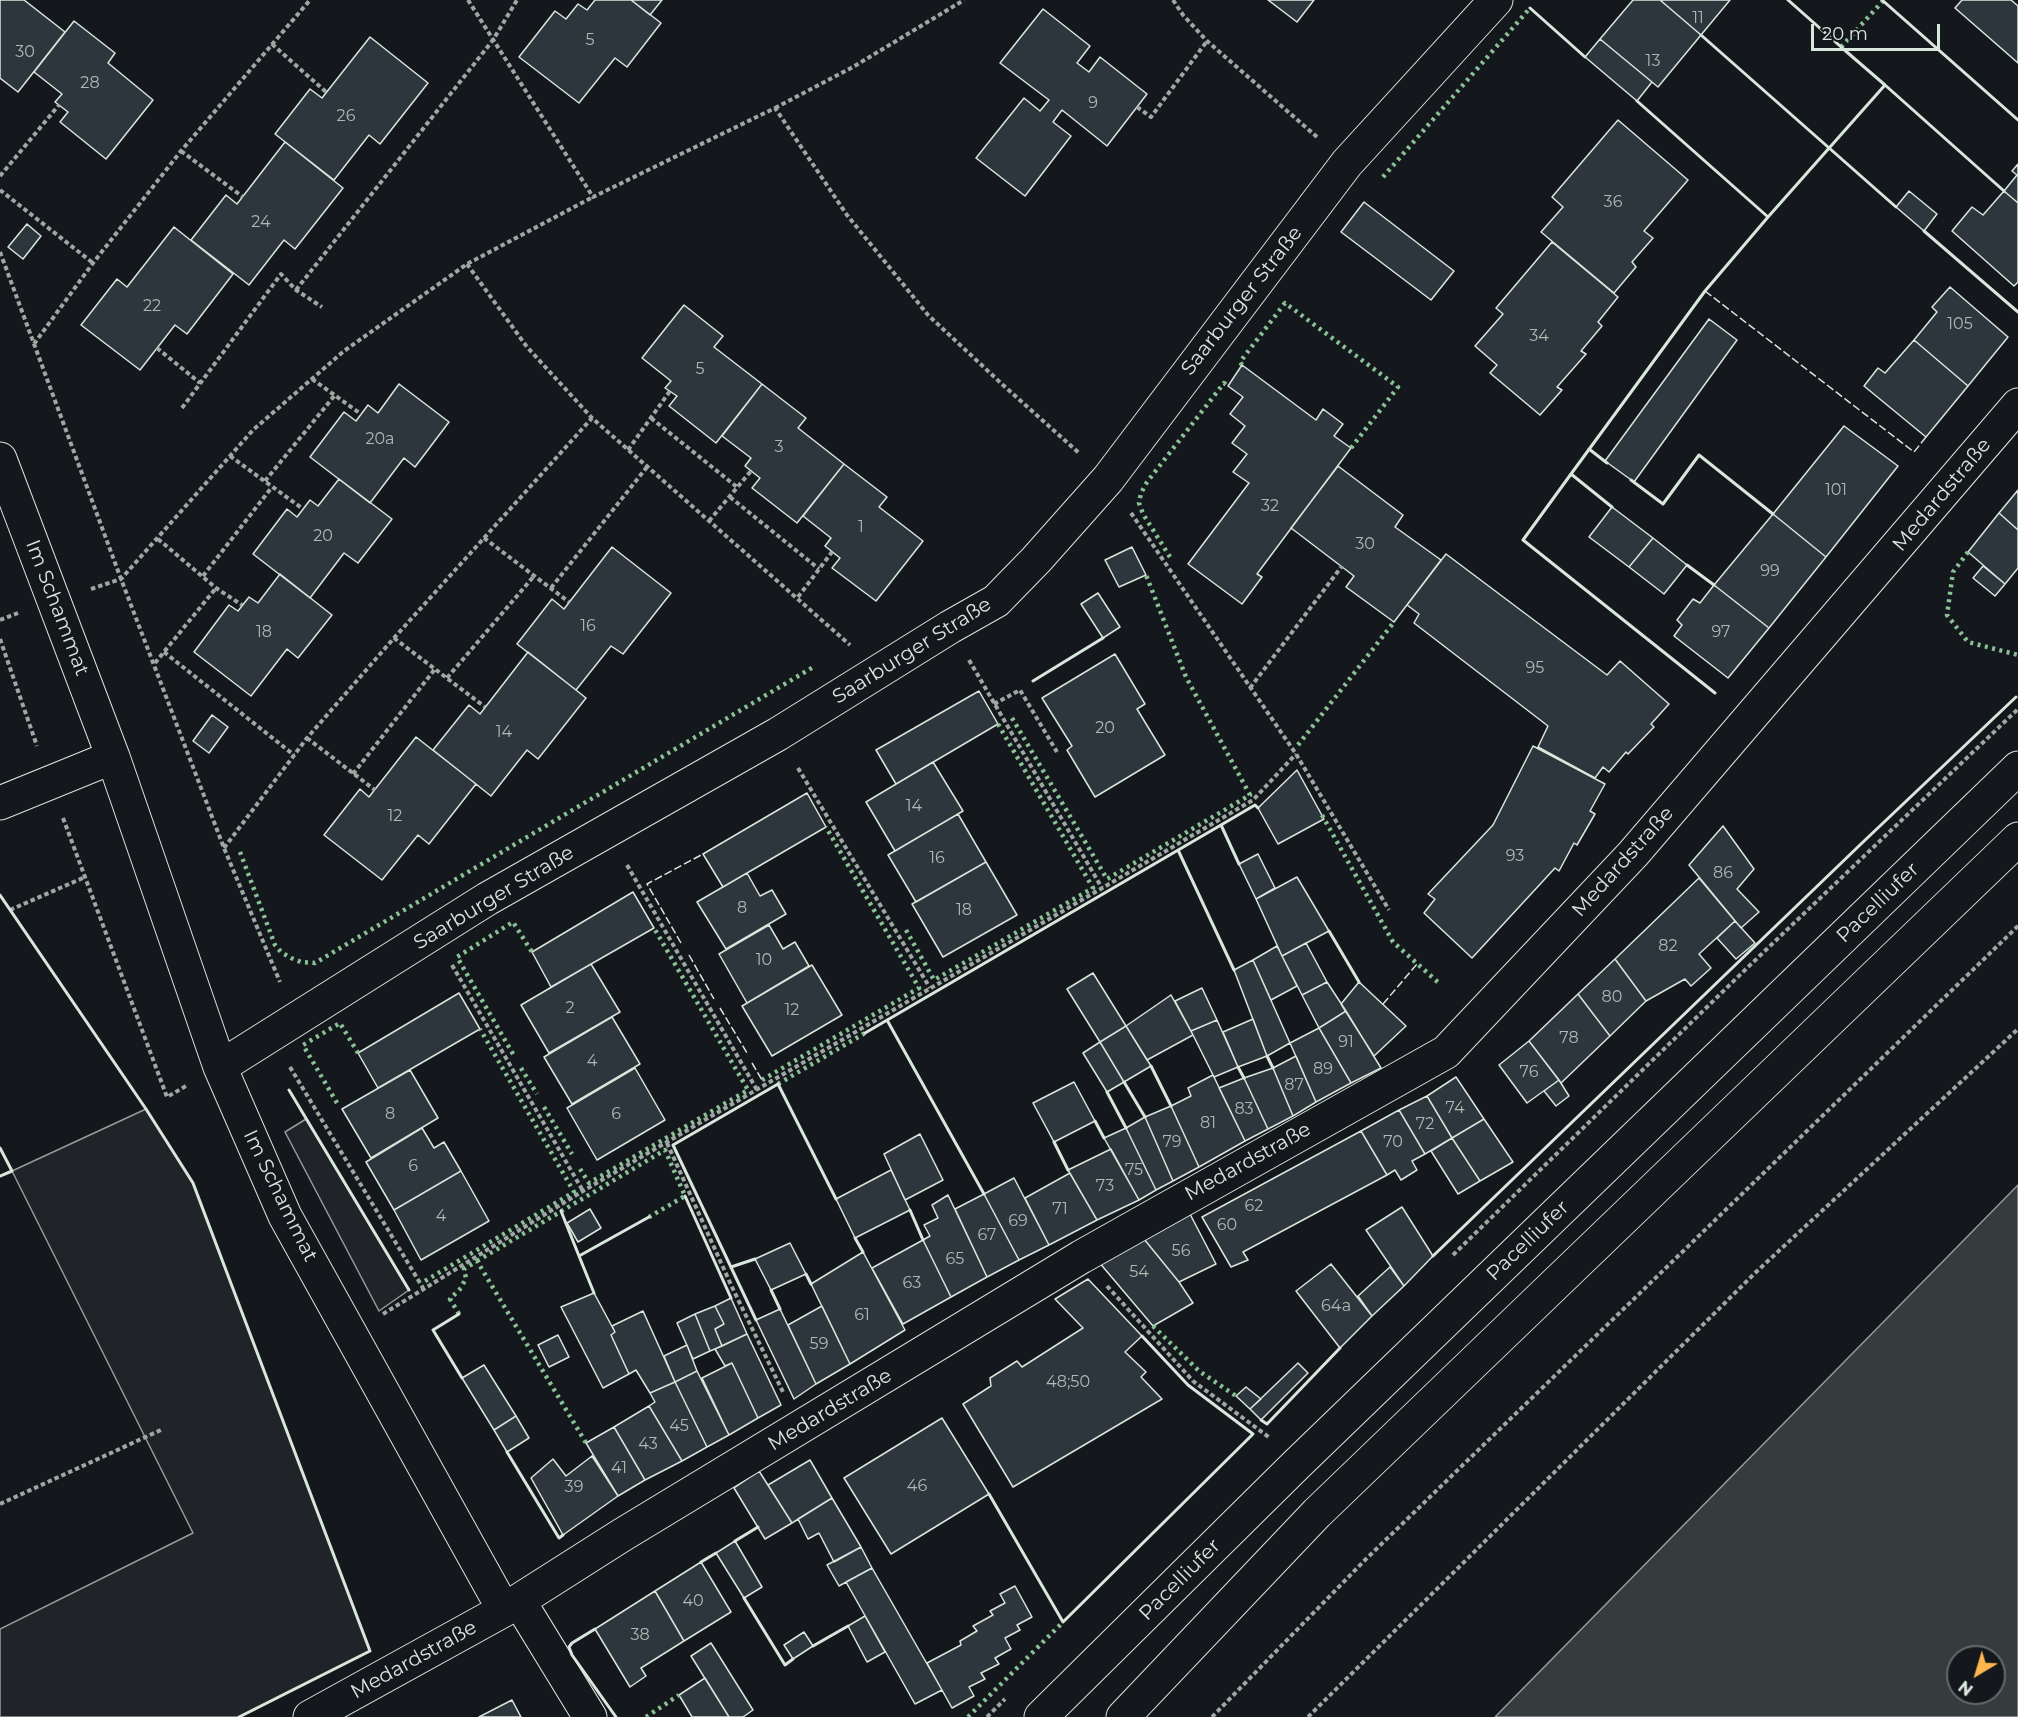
<!DOCTYPE html>
<meta charset="utf-8">
<style>
body{margin:0}
#map{position:relative;width:2018px;height:1717px;overflow:hidden;background:#14181c;font-family:Montserrat,sans-serif}
canvas{display:block}
.north{position:absolute;left:1946px;top:1645px;width:60px;height:60px;box-sizing:border-box;background:#14181c;border:2px solid #626a69;border-radius:50%;rotate:218deg;font-size:16px;font-weight:700;line-height:24px;text-align:center;color:#d8e6dc}
.north::after{content:'';display:block;margin:auto;width:21px;height:27px;background:#ffb74d;clip-path:polygon(50% 0,100% 100%,50% 72%,0 100%)}
.scale{position:absolute;left:1811px;top:24px;width:129px;height:27px;box-sizing:border-box;border:3px solid #d8e6dc;border-top:0;padding-left:8px;font-size:18px;line-height:21px;white-space:nowrap;color:#d8e6dc;-webkit-text-stroke:4px #14181c;paint-order:stroke}
</style>
<div id="map">
<canvas width="2018" height="1717"></canvas>
<div class="north">N</div>
<div class="scale">20 m</div>
</div>
<script>
const context = document.querySelector('canvas').getContext('2d');
context.lineJoin = 'round';
function fill(path, color) {
  context.fillStyle = color;
  context.fill(path, 'evenodd');
}
function shape(rows) {
  const path = new Path2D();
  for (const r of rows) {
    path.moveTo(r[0], r[1]);
    for (let i = 2; i < r.length; i += 2) path.lineTo(r[i], r[i + 1]);
  }
  return path;
}
function trace(path, color, width, dash) {
  context.strokeStyle = color;
  context.lineWidth = width;
  context.lineCap = dash ? 'butt' : 'round';
  context.setLineDash(dash || []);
  context.stroke(path);
}
function drawText(font, color, halo, rows, align = 'center') {
  context.font = font + ' Montserrat,sans-serif';
  context.lineWidth = 4.5;
  context.setLineDash([]);
  context.textBaseline = 'middle';
  context.strokeStyle = halo;
  context.fillStyle = color;
  for (const [text, x, y, turn = 0] of rows) {
    context.save();
    context.translate(x, y);
    context.rotate((+turn || 0) * Math.PI / 180);
    context.textAlign = isNaN(turn) ? turn : align;
    if (halo) context.strokeText(text, 0, 0);
    context.fillText(text, 0, 0);
    context.restore();
  }
}
const green = shape([
 [146,1109,193,1183,370,1651,239,1717,0,1717,0,1629,193,1533,12,1171,146,1109],
 [306,1119,409,1290,379,1311,285,1132,306,1119]
]);
fill(green, '#202428');
trace(green, '#939e99', 1.5);
const water = shape([
 [2018,1185,2018,1717,1495,1717,2018,1185],
 [1958,1657,1994,1657,1994,1693,1958,1693,1958,1657]
]);
fill(water, '#363b3e');
trace(water, '#939e99', 1.5);
const building = shape([
 [0,0,24,0,65,32,18,92,0,78,0,0],
 [595,0,631,0,661,23,627,67,615,58,579,103,519,57,555,11,566,19,578,4,587,10,595,0],
 [631,0,662,0,650,15,631,0],
 [1268,0,1314,0,1297,22,1268,0],
 [1633,0,1660,0,1701,35,1658,87,1600,39,1633,0],
 [1660,0,1730,0,1701,35,1660,0],
 [1962,0,2011,0,2018,6,2018,63,1955,8,1962,0],
 [1043,9,1090,46,1077,63,1089,72,1100,57,1147,94,1107,146,1062,110,1053,122,1071,136,1025,196,976,158,1024,98,1040,111,1049,100,1000,63,1043,9],
 [74,21,115,53,108,63,153,100,106,159,60,122,68,112,55,102,62,94,34,72,74,21],
 [370,37,428,83,380,144,369,135,334,180,275,134,310,89,322,98,370,37],
 [1600,39,1652,82,1637,101,1585,57,1600,39],
 [1618,120,1688,180,1644,231,1653,238,1632,262,1636,267,1614,293,1541,232,1563,207,1552,197,1618,120],
 [285,142,343,188,295,249,284,240,249,285,191,240,226,195,237,204,285,142],
 [2018,164,2018,203,2004,191,2017,175,2012,171,2018,164],
 [1909,191,1937,214,1924,231,1896,207,1909,191],
 [2004,191,2018,203,2018,282,2014,286,1952,231,1972,207,1983,215,2004,191],
 [1364,202,1454,271,1431,300,1341,232,1364,202],
 [27,224,41,236,23,259,8,247,27,224],
 [174,227,233,274,187,334,175,325,140,370,81,325,117,279,127,287,174,227],
 [1552,242,1618,297,1598,322,1602,326,1581,351,1586,354,1557,387,1562,390,1540,415,1490,373,1497,365,1475,346,1503,314,1496,308,1552,242],
 [1950,287,2008,337,1968,386,1914,340,1937,312,1932,307,1950,287],
 [684,305,723,336,714,347,762,384,716,443,669,406,677,396,665,388,671,381,642,358,684,305],
 [1709,319,1737,340,1634,482,1605,461,1709,319],
 [1914,340,1968,386,1926,437,1864,386,1878,368,1885,373,1914,340],
 [1242,365,1316,420,1323,409,1343,424,1334,436,1351,448,1257,574,1262,577,1242,604,1188,564,1249,483,1233,472,1247,454,1232,443,1245,426,1230,414,1243,397,1228,386,1242,365],
 [399,384,449,422,415,467,404,458,370,503,310,457,344,412,356,421,368,405,378,413,399,384],
 [762,384,806,418,798,428,844,464,797,523,752,488,760,478,745,466,751,458,722,436,762,384],
 [1844,426,1898,466,1826,557,1773,514,1844,426],
 [844,464,887,497,879,507,923,541,876,601,832,568,840,558,825,546,831,538,803,516,844,464],
 [1338,466,1403,515,1395,527,1441,560,1394,622,1346,587,1354,576,1291,528,1338,466],
 [339,479,392,519,358,563,344,553,310,598,253,554,287,509,297,517,310,500,318,506,339,479],
 [2018,490,2018,530,1999,513,2018,490],
 [1612,507,1653,538,1629,567,1589,537,1612,507],
 [1999,513,2018,530,2018,568,2005,584,1968,552,1999,513],
 [1773,514,1826,557,1769,628,1714,585,1773,514],
 [1653,538,1687,565,1664,594,1629,567,1653,538],
 [612,547,671,593,623,654,611,646,576,690,517,644,552,599,564,609,612,547],
 [1132,547,1146,575,1119,587,1105,560,1132,547],
 [1446,554,1607,675,1620,661,1669,704,1651,724,1654,727,1628,754,1626,752,1609,772,1603,767,1595,778,1538,747,1548,726,1414,623,1419,614,1407,605,1446,554],
 [1983,566,2005,584,1995,596,1973,578,1983,566],
 [280,574,332,615,298,658,287,649,251,696,194,652,229,605,238,611,249,597,258,603,280,574],
 [1714,585,1769,628,1728,678,1674,636,1682,625,1677,620,1693,599,1700,603,1714,585],
 [1098,593,1120,627,1103,638,1081,604,1098,593],
 [528,652,586,698,538,759,527,750,491,796,433,750,469,705,480,714,528,652],
 [1115,654,1145,704,1137,709,1165,755,1095,797,1067,750,1072,746,1042,698,1115,654],
 [979,691,998,724,896,784,876,750,979,691],
 [212,715,228,727,209,753,193,741,212,715],
 [416,737,476,784,429,844,418,835,382,880,324,835,360,789,369,797,416,737],
 [1533,746,1605,784,1590,811,1595,814,1577,845,1574,843,1559,871,1555,868,1472,958,1424,913,1435,899,1428,894,1493,825,1533,746],
 [933,762,963,811,895,851,866,802,933,762],
 [1297,770,1324,819,1278,844,1258,808,1297,770],
 [807,793,826,827,723,887,703,854,807,793],
 [958,814,986,862,916,902,888,855,958,814],
 [1723,826,1754,869,1737,889,1759,912,1741,928,1689,865,1723,826],
 [1258,854,1275,888,1256,899,1239,864,1258,854],
 [986,862,1017,915,943,957,912,904,986,862],
 [747,873,760,896,772,890,786,914,726,949,697,902,747,873],
 [1297,877,1329,931,1282,956,1256,899,1297,877],
 [1699,878,1735,921,1699,954,1711,968,1691,986,1685,979,1646,1001,1615,959,1699,878],
 [633,892,654,928,551,987,532,952,633,892],
 [1735,921,1755,943,1736,959,1717,938,1735,921],
 [769,925,783,949,795,942,809,966,747,1003,719,954,769,925],
 [1306,943,1327,982,1302,995,1282,956,1306,943],
 [1277,946,1297,986,1271,1000,1253,960,1277,946],
 [1615,959,1646,1001,1610,1036,1578,994,1615,959],
 [1253,960,1290,1043,1267,1056,1234,970,1253,960],
 [591,964,620,1012,549,1053,521,1005,591,964],
 [812,965,842,1015,772,1056,742,1006,812,965],
 [1093,973,1126,1026,1100,1042,1067,989,1093,973],
 [1327,982,1346,1011,1319,1028,1302,995,1327,982],
 [1359,982,1406,1026,1374,1056,1341,1004,1359,982],
 [1202,988,1217,1020,1191,1031,1175,1001,1202,988],
 [459,993,480,1029,378,1088,358,1053,459,993],
 [1578,994,1610,1036,1561,1083,1529,1041,1578,994],
 [1171,995,1193,1035,1147,1060,1126,1026,1171,995],
 [1346,1011,1381,1068,1351,1083,1319,1028,1346,1011],
 [612,1017,640,1064,572,1104,544,1057,612,1017],
 [1253,1019,1267,1056,1238,1067,1223,1032,1253,1019],
 [1217,1020,1238,1067,1214,1077,1191,1031,1217,1020],
 [1126,1026,1151,1066,1124,1082,1100,1042,1126,1026],
 [1319,1028,1351,1083,1316,1102,1290,1043,1319,1028],
 [1529,1041,1559,1080,1527,1103,1499,1065,1529,1041],
 [1100,1042,1124,1082,1107,1092,1083,1053,1100,1042],
 [1296,1056,1316,1102,1293,1116,1273,1068,1296,1056],
 [635,1068,665,1120,597,1160,567,1108,635,1068],
 [1273,1068,1293,1116,1268,1129,1244,1078,1273,1068],
 [410,1070,438,1118,371,1158,342,1109,410,1070],
 [1213,1075,1245,1141,1199,1167,1171,1106,1191,1096,1188,1088,1213,1075],
 [1456,1077,1484,1119,1452,1138,1427,1096,1456,1077],
 [1244,1078,1268,1129,1245,1141,1219,1088,1244,1078],
 [1559,1080,1569,1096,1556,1106,1544,1091,1559,1080],
 [1074,1082,1095,1121,1054,1142,1033,1103,1074,1082],
 [1427,1096,1452,1138,1425,1154,1399,1110,1427,1096],
 [1171,1106,1199,1167,1173,1181,1145,1117,1171,1106],
 [1399,1110,1425,1154,1412,1161,1417,1170,1401,1180,1395,1170,1387,1175,1361,1131,1399,1110],
 [1145,1117,1173,1181,1156,1190,1126,1128,1145,1117],
 [1484,1119,1513,1162,1480,1181,1452,1138,1484,1119],
 [422,1128,434,1148,444,1142,461,1171,394,1210,366,1162,422,1128],
 [1126,1128,1156,1190,1139,1200,1104,1138,1126,1128],
 [1361,1131,1387,1175,1243,1252,1248,1260,1231,1267,1202,1217,1361,1131],
 [920,1134,943,1180,905,1200,884,1154,920,1134],
 [1452,1138,1480,1181,1458,1194,1431,1151,1452,1138],
 [1111,1149,1139,1200,1097,1220,1068,1170,1111,1149],
 [891,1170,910,1210,855,1238,836,1199,891,1170],
 [461,1171,489,1221,421,1260,394,1210,461,1171],
 [1070,1173,1097,1220,1049,1245,1025,1198,1070,1173],
 [1014,1178,1049,1245,1019,1260,984,1194,1014,1178],
 [984,1194,1019,1260,987,1277,955,1209,984,1194],
 [948,1195,987,1277,951,1297,923,1240,930,1236,924,1225,938,1218,932,1205,948,1195],
 [1402,1207,1433,1256,1404,1286,1366,1230,1402,1207],
 [590,1209,601,1228,578,1242,567,1223,590,1209],
 [1190,1214,1216,1264,1179,1282,1144,1239,1190,1214],
 [1144,1239,1179,1282,1193,1303,1153,1326,1098,1261,1144,1239],
 [923,1240,951,1297,903,1324,872,1268,923,1240],
 [790,1243,806,1274,771,1290,755,1259,790,1243],
 [863,1252,905,1330,850,1364,811,1284,863,1252],
 [1331,1264,1372,1316,1340,1348,1296,1291,1331,1264],
 [1390,1267,1404,1286,1372,1316,1358,1296,1390,1267],
 [1088,1279,1142,1336,1125,1352,1146,1372,1141,1377,1162,1399,1013,1487,963,1404,991,1386,990,1378,1017,1361,1022,1367,1083,1328,1055,1299,1088,1279],
 [594,1293,615,1332,611,1335,629,1374,603,1388,561,1307,594,1293],
 [731,1298,747,1334,722,1346,715,1329,724,1324,715,1306,731,1298],
 [715,1306,724,1324,715,1329,722,1346,710,1351,695,1314,715,1306],
 [822,1306,850,1364,816,1384,788,1325,822,1306],
 [780,1309,816,1384,794,1399,756,1320,780,1309],
 [643,1311,675,1382,650,1393,636,1370,629,1374,611,1335,615,1332,612,1326,643,1311],
 [695,1314,710,1351,693,1359,677,1323,695,1314],
 [747,1334,781,1405,758,1418,732,1363,725,1366,715,1349,747,1334],
 [558,1335,569,1357,549,1367,538,1345,558,1335],
 [687,1345,697,1371,675,1382,664,1356,687,1345],
 [732,1363,758,1418,729,1435,702,1378,732,1363],
 [1298,1363,1308,1373,1261,1420,1250,1409,1298,1363],
 [484,1365,516,1416,494,1430,462,1378,484,1365],
 [697,1371,729,1435,707,1447,675,1382,697,1371],
 [675,1382,707,1447,682,1461,649,1406,655,1402,650,1393,675,1382],
 [1246,1387,1261,1399,1250,1409,1236,1396,1246,1387],
 [649,1406,682,1461,645,1480,614,1427,649,1406],
 [516,1416,529,1438,507,1452,494,1430,516,1416],
 [942,1418,989,1494,891,1554,844,1478,942,1418],
 [614,1427,645,1480,618,1496,586,1443,614,1427],
 [592,1456,618,1496,563,1535,531,1478,553,1459,566,1476,592,1456],
 [810,1460,832,1498,792,1523,768,1485,810,1460],
 [759,1471,792,1523,765,1539,734,1488,759,1471],
 [832,1498,861,1547,834,1562,819,1533,808,1539,798,1519,832,1498],
 [735,1541,762,1587,744,1598,716,1553,735,1541],
 [861,1547,872,1568,839,1586,827,1565,861,1547],
 [701,1562,731,1612,684,1641,655,1591,701,1562],
 [872,1568,942,1690,915,1704,846,1582,872,1568],
 [1015,1586,1032,1617,1017,1625,1020,1630,1005,1638,1011,1649,995,1658,999,1664,981,1673,985,1679,969,1687,974,1696,952,1708,927,1663,961,1645,960,1641,977,1631,973,1626,993,1615,990,1611,1005,1603,1000,1594,1015,1586],
 [655,1591,684,1641,641,1668,646,1676,630,1687,595,1629,655,1591],
 [865,1616,885,1652,867,1662,848,1626,865,1616],
 [804,1632,813,1646,793,1659,784,1645,804,1632],
 [711,1643,753,1710,743,1717,729,1717,691,1656,711,1643],
 [705,1678,729,1717,692,1717,679,1695,705,1678],
 [512,1700,521,1717,479,1717,512,1700]
]);
fill(building, '#2c363c');
trace(building, '#d8e6dc', 1.5);
const minor = shape([
 [0,459,113,757,220,1067,285,1216,504,1610],
 [0,803,113,757],
 [220,1067,487,899,778,734,950,627,996,601,1036,560,1108,479,1347,163,1496,0],
 [519,1601,590,1717],
 [310,1717,504,1610,622,1535,1081,1257,1446,1052,1633,854,2018,405]
]);
const major = shape([
 [1041,1717,1296,1465,2018,768],
 [1123,1717,1317,1513,2018,839]
]);
trace(minor, '#d8e6dc', 35);
trace(major, '#d8e6dc', 35);
trace(shape([
 [468,0,593,197,775,108,847,215,928,315,1003,385,1079,453],
 [1173,0,1183,15,1207,41,1317,137],
 [272,44,326,92],
 [1137,107,1151,117,1207,41],
 [775,108,853,67,964,0],
 [181,151,243,197],
 [0,176,59,105],
 [0,190,93,263],
 [0,252,121,579,224,848,280,982],
 [467,264,527,347,592,418,850,645],
 [296,290,493,40,517,0],
 [34,344,93,263,181,151,310,0],
 [157,348,200,383],
 [312,379,361,414],
 [182,408,281,274,296,290,322,307],
 [651,418,737,487],
 [628,450,670,391],
 [230,456,303,509],
 [265,481,335,395],
 [730,497,819,569],
 [1131,513,1296,754,1389,910],
 [709,521,751,471],
 [484,538,569,602],
 [158,539,216,588,242,605],
 [203,576,272,487],
 [551,588,647,467],
 [91,589,121,579,253,430,344,351,467,264,593,197],
 [798,597,832,552],
 [0,620,18,613],
 [394,638,485,707],
 [0,639,37,746],
 [164,652,294,755],
 [969,660,1102,888],
 [155,663,216,588],
 [447,678,534,576],
 [1250,688,1342,566],
 [994,704,1020,690,1057,752],
 [307,738,375,790],
 [798,768,930,988],
 [353,774,435,669],
 [63,818,167,1097,186,1086],
 [224,848,307,738,394,638,592,418],
 [627,865,757,1090],
 [10,910,85,877],
 [452,965,583,1191],
 [290,1067,423,1288],
 [667,1143,732,1287,783,1392],
 [1453,1255,1747,968,2018,709],
 [1107,1286,1193,1381,1270,1438],
 [383,1314,583,1191,1253,800,1296,754],
 [0,1504,163,1429],
 [987,1717,1005,1699],
 [1212,1717,1365,1560,2018,926],
 [1308,1717,1755,1273,2018,1029]
]), '#9da8a2', 4, [4.5, 3]);
trace(minor, '#14181c', 33);
trace(major, '#14181c', 33);
trace(shape([
 [1841,47,1883,1],
 [1383,177,1530,8],
 [1242,365,1240,362,1285,303,1386,378,1398,387,1351,448],
 [1968,552,1953,572,1947,615,1968,642,2018,655],
 [1170,557,1143,514,1139,503,1141,493,1147,482,1224,383,1228,386],
 [1012,718,1107,879,1250,795,1186,677,1146,575],
 [1298,745,1394,622],
 [1322,815,1393,942,1441,985],
 [240,852,275,945,281,952,291,958,301,962,315,963,815,666],
 [906,930,934,980,1093,888,998,724],
 [513,1054,457,957,513,922,532,952],
 [521,1068,537,1094],
 [762,1080,919,988,826,827],
 [778,1084,865,1033],
 [337,1103,303,1045,340,1023,358,1053],
 [544,1107,572,1154],
 [580,1169,589,1183,748,1090,654,928],
 [477,1261,665,1150,685,1196,649,1217],
 [425,1281,574,1192,480,1029],
 [459,1314,450,1299,461,1288,466,1278,464,1269,477,1261,586,1443],
 [1153,1326,1199,1371,1236,1396],
 [646,1717,679,1695],
 [968,1717,1063,1622]
]), '#8ac095', 4.5, [3, 4.5]);
trace(shape([
 [1705,291,1914,452,1926,437],
 [681,943,647,884,703,854],
 [689,955,714,999],
 [1383,1004,1417,964],
 [720,1008,747,1053],
 [752,1063,762,1080]
]), '#d8e6dc', 1.5, [8, 3]);
trace(shape([
 [1788,0,1840,46],
 [1882,0,2018,120],
 [1530,8,1585,57],
 [1701,35,1896,207],
 [1885,85,2004,191],
 [1637,101,1768,217,1885,85,1841,47],
 [1924,231,2018,312],
 [1589,449,1607,463],
 [1571,474,1523,540,1715,693],
 [1631,480,1663,504,1699,455,1773,514],
 [1612,507,1571,474,1705,291,1768,217],
 [1687,565,1714,585],
 [1033,681,1103,638],
 [1221,825,1239,864],
 [1178,850,1234,970],
 [0,895,146,1109,193,1183,370,1651,239,1717],
 [1329,931,1359,982],
 [887,1020,984,1194],
 [865,1033,1221,825,1255,805,1258,808],
 [1267,1056,1273,1068],
 [1151,1066,1171,1106],
 [1238,1067,1244,1078],
 [1124,1082,1145,1117],
 [289,1090,409,1290],
 [1107,1092,1126,1128],
 [1095,1121,1104,1138],
 [1054,1142,1068,1170],
 [0,1148,12,1171,0,1176],
 [685,1196,731,1298],
 [910,1210,923,1240],
 [561,1211,579,1256,649,1217],
 [855,1238,863,1252],
 [579,1256,594,1293],
 [1433,1256,1862,843,2016,697],
 [731,1267,755,1259],
 [806,1274,811,1284],
 [771,1290,780,1309],
 [459,1314,433,1330,462,1378],
 [756,1320,673,1145,778,1084,836,1199],
 [1261,1420,1267,1424,1340,1348],
 [507,1452,559,1538,563,1535],
 [989,1494,1063,1622,1253,1434,1188,1385,1142,1336],
 [735,1541,758,1527],
 [701,1562,716,1553],
 [744,1598,785,1665,793,1659],
 [595,1629,572,1643,569,1647,572,1655,616,1717],
 [813,1646,848,1626]
]), '#d8e6dc', 3);
drawText('16px', '#adbab4', null, [
 ["11",1698,18],
 ["5",590,40],
 ["30",25,52],
 ["13",1653,61],
 ["28",90,83],
 ["9",1093,103],
 ["26",346,116],
 ["36",1613,202],
 ["24",261,222],
 ["22",152,306],
 ["105",1960,324],
 ["34",1539,336],
 ["5",700,369],
 ["20a",380,439],
 ["3",779,447],
 ["101",1836,490],
 ["32",1270,506],
 ["1",861,527],
 ["20",323,536],
 ["30",1365,544],
 ["99",1770,571],
 ["16",588,626],
 ["18",264,632],
 ["97",1721,632],
 ["95",1535,668],
 ["20",1105,728],
 ["14",504,732],
 ["14",914,806],
 ["12",395,816],
 ["93",1515,856],
 ["16",937,858],
 ["86",1723,873],
 ["8",742,908],
 ["18",964,910],
 ["82",1668,946],
 ["10",764,960],
 ["80",1612,997],
 ["2",570,1008],
 ["12",792,1010],
 ["78",1569,1038],
 ["91",1346,1042],
 ["4",592,1061],
 ["89",1323,1069],
 ["76",1529,1072],
 ["87",1294,1085],
 ["74",1455,1108],
 ["83",1244,1109],
 ["8",390,1114],
 ["6",616,1114],
 ["81",1208,1123],
 ["72",1425,1124],
 ["79",1172,1142],
 ["70",1393,1142],
 ["6",413,1166],
 ["75",1134,1170],
 ["73",1105,1186],
 ["62",1254,1206],
 ["71",1060,1209],
 ["4",441,1216],
 ["69",1018,1221],
 ["60",1227,1225],
 ["67",987,1235],
 ["56",1181,1251],
 ["65",955,1259],
 ["54",1139,1272],
 ["63",912,1283],
 ["64a",1336,1306],
 ["61",862,1315],
 ["59",819,1344],
 ["48;50",1068,1382],
 ["45",679,1426],
 ["43",648,1444],
 ["41",619,1468],
 ["46",917,1486],
 ["39",574,1487],
 ["40",693,1601],
 ["38",640,1635]
]);
drawText('20px', '#d8e6dc', '#14181c', [
 ["Saarburger Straße",1242,301,-52],
 ["Medardstraße",1942,495,-50],
 ["Im Schammat",57,608,69],
 ["Saarburger Straße",912,651,-32],
 ["Medardstraße",1623,862,-48],
 ["Saarburger Straße",494,898,-31],
 ["Pacelliufer",1878,903,-44],
 ["Medardstraße",1248,1162,-29],
 ["Im Schammat",280,1196,64],
 ["Pacelliufer",1528,1241,-44],
 ["Medardstraße",830,1410,-31],
 ["Pacelliufer",1180,1580,-45],
 ["Medardstraße",414,1660,-29]
]);
</script>
